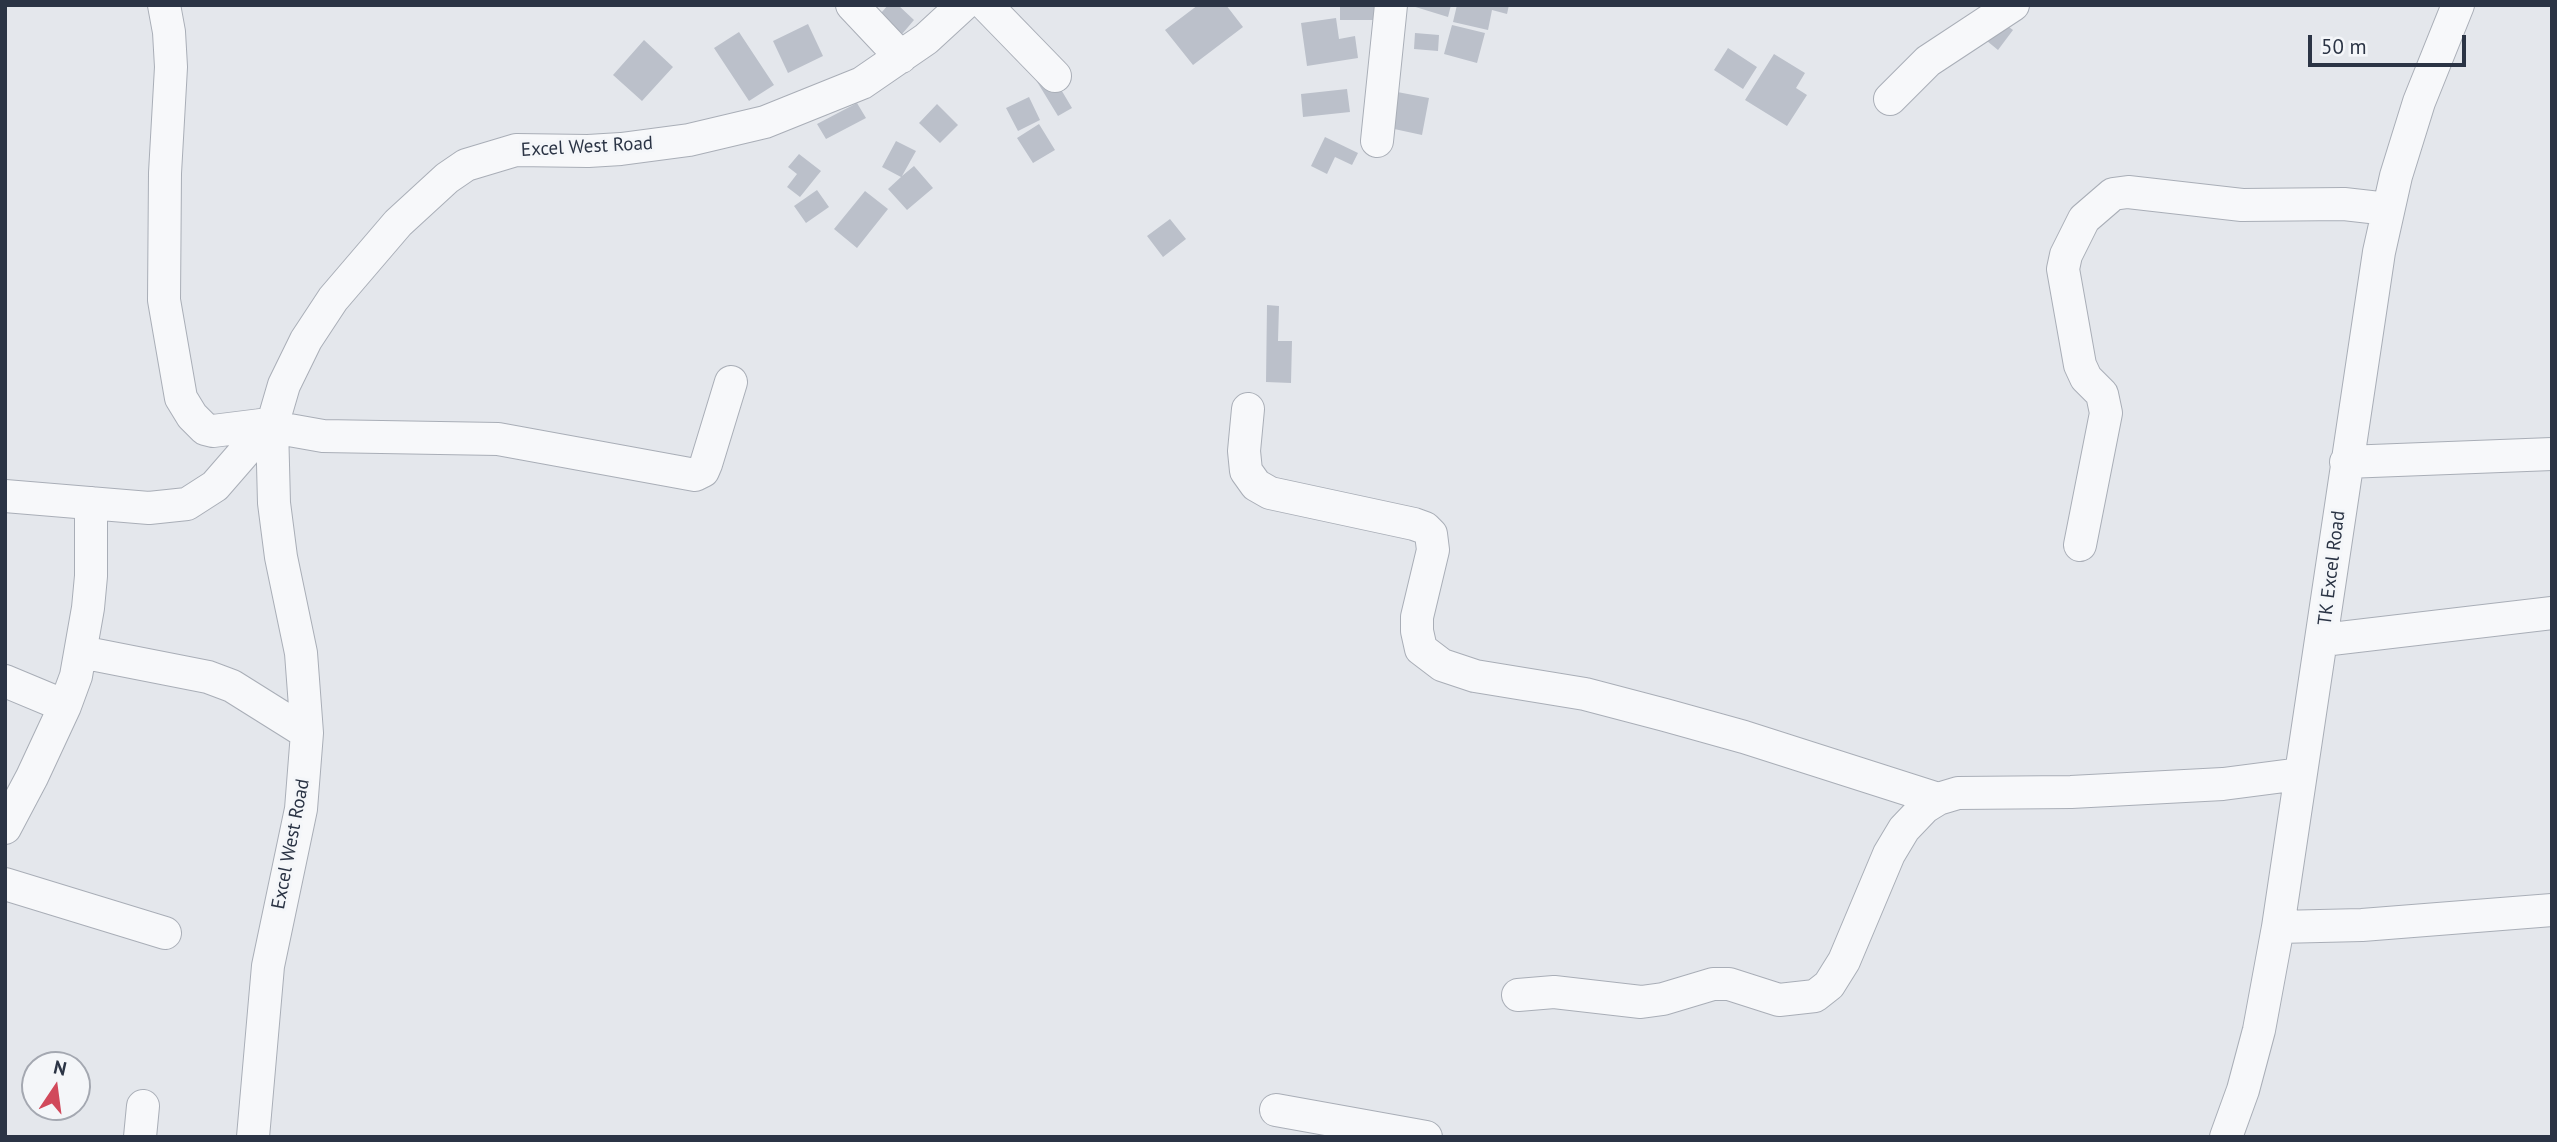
<!DOCTYPE html>
<style>
body{margin:0}
#map{position:relative;width:2557px;height:1142px;overflow:hidden;background:#e4e7ec;font-family:"PT Sans",sans-serif}
canvas{display:block}
.frame{position:absolute;inset:0;border:7px solid #2b3445;pointer-events:none}
.north{position:absolute;left:21px;top:1051px;width:70px;height:70px;box-sizing:border-box;background:#f4f6f9;border:2px solid #a4a8b1;border-radius:50%;rotate:13deg;font-size:19px;font-weight:700;line-height:28px;text-align:center;color:#2b3445}
.north::after{content:'';display:block;margin:auto;width:24px;height:32px;background:#d1495b;clip-path:polygon(50% 0,100% 100%,50% 72%,0 100%)}
.scale{position:absolute;left:2308px;top:35px;width:158px;height:32px;box-sizing:border-box;border:4px solid #2b3445;border-top:0;padding-left:9px;font-size:21px;line-height:24px;white-space:nowrap;color:#2b3445;-webkit-text-stroke:5px #f4f6f9;paint-order:stroke}
</style>
<div id="map">
<canvas width="2557" height="1142"></canvas>
<div class="frame"></div>
<div class="north">N</div>
<div class="scale">50 m</div>
</div>
<script>
const context = document.querySelector('canvas').getContext('2d');
context.lineJoin = 'round';
function fill(path, color) {
  context.fillStyle = color;
  context.fill(path, 'evenodd');
}
function shape(rows) {
  const path = new Path2D();
  for (const r of rows) {
    path.moveTo(r[0], r[1]);
    for (let i = 2; i < r.length; i += 2) path.lineTo(r[i], r[i + 1]);
  }
  return path;
}
function trace(path, color, width, dash) {
  context.strokeStyle = color;
  context.lineWidth = width;
  context.lineCap = dash ? 'butt' : 'round';
  context.setLineDash(dash || []);
  context.stroke(path);
}
function drawText(font, color, halo, rows, align = 'center') {
  context.font = font + ' "PT Sans",sans-serif';
  context.lineWidth = 6;
  context.setLineDash([]);
  context.textBaseline = 'middle';
  context.strokeStyle = halo;
  context.fillStyle = color;
  for (const [text, x, y, turn = 0] of rows) {
    context.save();
    context.translate(x, y);
    context.rotate((+turn || 0) * Math.PI / 180);
    context.textAlign = isNaN(turn) ? turn : align;
    if (halo) context.strokeText(text, 0, 0);
    context.fillText(text, 0, 0);
    context.restore();
  }
}
fill(shape([
 [888,5,898,5,914,20,897,40,875,20],
 [1198,5,1226,5,1243,27,1193,65,1165,30],
 [1340,5,1386,5,1386,20,1340,20],
 [1409,5,1451,5,1448,17],
 [1457,5,1509,5,1507,14,1492,10,1488,30,1453,22],
 [1336,18,1339,39,1355,36,1358,58,1307,66,1301,23],
 [2002,22,2013,30,1998,50,1987,41],
 [808,24,823,56,788,73,773,41],
 [1452,25,1485,33,1477,63,1444,54],
 [739,32,774,85,749,101,714,48],
 [1415,33,1439,35,1438,51,1414,49],
 [644,40,673,67,642,101,613,75],
 [1728,48,1757,67,1743,89,1714,70],
 [1774,54,1805,73,1796,88,1807,95,1787,126,1745,100],
 [1050,71,1072,108,1058,116,1036,80],
 [1347,89,1350,112,1303,117,1301,94],
 [1392,91,1429,98,1422,135,1385,127],
 [1029,97,1040,120,1018,131,1006,108],
 [857,103,866,118,826,139,817,124],
 [937,104,958,125,940,143,919,123],
 [1039,124,1055,150,1033,163,1017,138],
 [1325,137,1358,153,1352,165,1335,157,1327,174,1311,166],
 [896,141,916,151,902,176,914,166,933,188,907,210,888,189,901,177,882,167],
 [799,154,821,171,800,197,787,187,797,174,788,167],
 [817,190,829,207,806,223,794,206],
 [865,191,888,209,857,248,834,229],
 [1170,219,1186,239,1163,257,1147,236],
 [1267,305,1279,306,1278,341,1292,341,1291,383,1266,382]
]), '#bbc0ca');
const minor = shape([
 [164,5,169,32,171,67,165,173,164,300,181,398,192,416,205,429,213,431,261,425,323,436,498,439,695,475,703,471,706,464,731,382],
 [852,5,901,57],
 [986,5,1055,76],
 [1890,99,1928,61,2013,5],
 [1377,141,1391,5],
 [1248,409,1244,451,1246,471,1256,485,1270,493,1414,524,1425,528,1431,534,1433,550,1417,617,1417,631,1421,649,1442,665,1475,676,1585,694,1665,715,1744,737,1938,799],
 [2346,462,2552,454],
 [5,496,149,508,187,504,215,486,248,448,261,425],
 [2080,545,2106,413,2102,394,2086,378,2080,365,2063,269,2066,255,2084,219,2113,194,2128,192,2242,205,2344,204,2388,209],
 [2323,640,2552,613],
 [81,652,208,677,232,686,307,733],
 [5,681,65,706],
 [5,828,32,777,65,706,76,676,88,608,91,576,91,503],
 [5,884,165,933],
 [2278,927,2362,925,2552,910],
 [1518,995,1554,992,1641,1002,1663,999,1713,984,1729,984,1779,1000,1815,996,1829,985,1844,961,1889,854,1904,829,1925,807,1938,799,1958,793,2071,792,2223,784,2300,774],
 [1276,1110,1426,1137],
 [140,1137,143,1106],
 [253,1137,268,966,301,809,307,733,301,653,281,557,274,503,272,426,284,385,306,340,333,299,398,223,447,178,466,165,516,150,588,151,621,149,689,140,765,122,862,83,926,39,963,5],
 [2226,1137,2243,1090,2259,1030,2278,927,2379,252,2396,176,2419,102,2458,5]
]);
trace(minor, '#a9aeb7', 34);
trace(minor, '#f7f8fa', 32);
drawText('19px', '#2b3445', '#f4f6f9', [
 ["Excel West Road",587,147,-3],
 ["TK Excel Road",2332,568,-83],
 ["Excel West Road",291,844,-79]
]);
</script>
